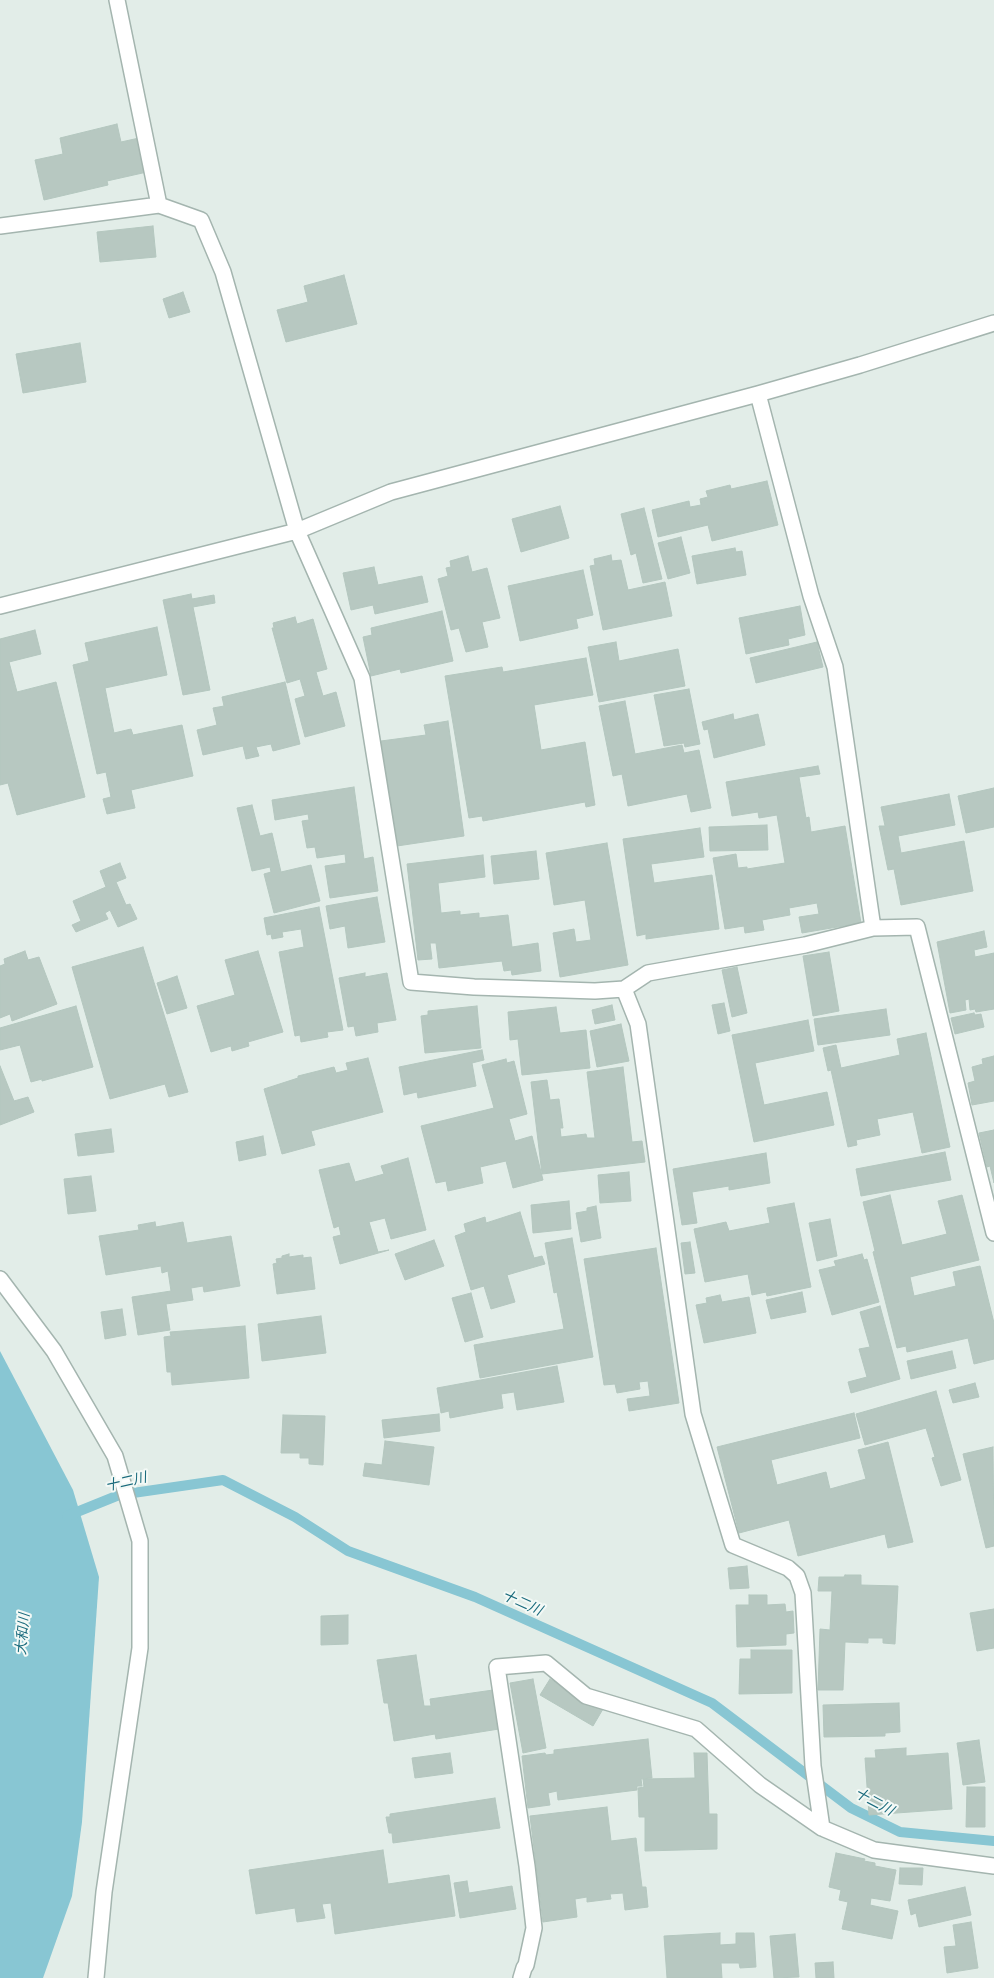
<!DOCTYPE html>
<meta charset="utf-8">
<style>
body{margin:0}
canvas{display:block;background:#e2ede8}
</style>
<canvas width="994" height="1978"></canvas>
<script>
const context = document.querySelector('canvas').getContext('2d');
context.lineJoin = 'round';
function fill(path, color) {
  context.fillStyle = color;
  context.fill(path, 'evenodd');
}
function shape(rows) {
  const path = new Path2D();
  for (const r of rows) {
    path.moveTo(r[0], r[1]);
    for (let i = 2; i < r.length; i += 2) path.lineTo(r[i], r[i + 1]);
  }
  return path;
}
function trace(path, color, width, dash) {
  context.strokeStyle = color;
  context.lineWidth = width;
  context.lineCap = dash ? 'butt' : 'round';
  context.setLineDash(dash || []);
  context.stroke(path);
}
function drawText(font, color, halo, rows, align = 'center') {
  context.font = font + ' Inter,"Noto Sans JP",sans-serif';
  context.lineWidth = 4;
  context.setLineDash([]);
  context.textBaseline = 'middle';
  context.strokeStyle = halo;
  context.fillStyle = color;
  for (const [text, x, y, turn = 0] of rows) {
    context.save();
    context.translate(x, y);
    context.rotate((+turn || 0) * Math.PI / 180);
    context.textAlign = isNaN(turn) ? turn : align;
    if (halo) context.strokeText(text, 0, 0);
    context.fillText(text, 0, 0);
    context.restore();
  }
}
fill(shape([
 [0,1351,73,1490,99,1577,82,1822,72,1896,43,1978,0,1978]
]), '#88c6d3');
trace(shape([
 [67,1516,119,1495,223,1480,295,1517,348,1551,475,1597,712,1703,851,1808,900,1832,994,1841]
]), '#88c6d3', 10);
const building = shape([
 [117,124,121,142,139,138,147,172,107,181,108,185,44,200,35,160,63,154,60,138,117,124],
 [153,226,156,257,100,262,97,232,153,226],
 [344,275,357,324,286,342,277,310,308,302,304,286,344,275],
 [183,292,190,312,169,318,163,299,183,292],
 [80,343,86,382,23,393,16,354,80,343],
 [767,481,778,525,712,541,708,525,658,537,652,510,689,501,690,507,701,505,700,499,708,497,706,491,730,485,731,489,767,481],
 [560,506,569,538,521,552,512,519,560,506],
 [644,508,662,579,643,583,636,553,631,555,621,514,644,508],
 [681,537,690,573,668,579,658,543,681,537],
 [735,548,736,552,742,551,746,575,697,584,692,556,735,548],
 [611,555,612,561,621,560,628,590,665,582,672,616,603,630,590,566,595,565,594,559,611,555],
 [468,556,472,572,487,568,500,618,482,622,488,647,466,652,459,628,451,630,438,579,448,576,446,568,451,567,450,561,468,556],
 [374,567,378,585,422,576,428,602,375,614,373,605,351,610,343,573,374,567],
 [583,570,593,615,576,619,578,628,520,641,508,586,583,570],
 [191,594,192,599,214,595,215,603,193,607,210,690,183,695,163,600,191,594],
 [800,606,805,635,788,639,789,645,746,654,739,618,800,606],
 [442,611,453,661,401,673,400,669,371,676,363,637,372,635,371,628,442,611],
 [295,617,297,624,313,619,327,669,316,672,323,696,336,692,345,726,305,737,295,699,305,696,300,679,287,683,272,628,274,628,273,623,295,617],
 [157,627,167,675,105,688,114,733,131,729,133,735,182,725,193,776,131,790,135,808,107,814,103,799,111,797,106,772,97,774,73,665,89,661,85,643,157,627],
 [35,630,41,654,9,662,17,692,56,682,85,797,17,815,8,783,0,785,0,639,35,630],
 [616,642,619,661,678,649,685,686,599,702,588,647,616,642],
 [817,642,823,667,756,683,750,658,817,642],
 [586,658,593,695,534,705,541,750,585,742,595,805,586,807,585,802,483,821,482,816,469,818,445,676,502,667,503,672,586,658],
 [285,682,300,744,273,751,271,744,256,747,259,756,246,759,243,746,203,755,197,730,217,725,213,708,224,706,222,697,285,682],
 [689,689,700,744,685,747,684,743,664,746,654,695,689,689],
 [625,701,635,754,682,745,684,753,699,750,711,808,691,812,687,794,628,806,622,774,613,776,599,706,625,701],
 [733,714,734,720,758,714,765,745,714,758,708,729,704,730,702,722,733,714],
 [448,721,464,836,397,846,381,741,426,735,424,725,448,721],
 [818,766,820,774,799,777,806,818,809,817,811,832,845,826,861,923,802,933,799,917,819,914,817,903,789,908,790,915,762,920,764,930,745,933,744,926,725,929,713,858,736,854,738,868,747,867,747,869,785,863,777,815,759,818,758,812,732,816,726,782,818,766],
 [354,787,364,859,373,857,378,891,330,898,325,866,346,863,345,854,317,858,315,847,307,848,302,821,309,820,308,814,275,820,272,800,354,787],
 [994,788,994,827,966,833,958,796,994,788],
 [949,794,955,825,898,836,901,853,964,841,973,891,901,905,894,869,888,870,879,826,885,826,881,807,949,794],
 [252,805,260,836,272,833,281,872,311,865,320,901,274,913,264,874,271,872,270,867,252,871,237,808,252,805],
 [767,825,768,850,710,851,709,827,767,825],
 [700,828,704,857,651,864,654,883,712,875,719,929,646,939,646,934,637,936,623,839,700,828],
 [607,843,628,965,560,977,553,933,574,929,576,942,591,940,585,900,554,905,546,853,607,843],
 [536,851,539,879,494,884,491,856,536,851],
 [483,855,485,877,438,883,441,913,460,911,460,915,479,913,479,918,508,915,512,947,538,943,541,971,512,975,511,970,504,971,502,961,439,968,436,943,430,943,432,959,418,960,407,864,483,855],
 [120,863,126,878,116,882,126,905,130,904,137,919,118,927,110,910,105,913,108,919,76,932,72,925,81,921,73,901,106,887,100,871,120,863],
 [377,897,385,942,348,948,345,926,330,929,326,906,377,897],
 [319,907,343,1030,327,1032,328,1037,301,1042,300,1035,295,1036,279,952,304,947,301,929,282,932,283,937,272,939,271,934,267,935,264,918,319,907],
 [984,931,987,947,974,950,975,957,994,953,994,1009,976,1012,975,1009,970,1010,969,999,965,1000,966,1010,950,1013,937,942,984,931],
 [143,947,188,1092,169,1097,165,1084,110,1099,72,967,143,947],
 [25,951,28,960,39,957,57,1004,12,1021,10,1014,0,1018,0,966,5,964,4,959,25,951],
 [258,951,283,1032,248,1042,249,1046,232,1051,231,1046,211,1052,197,1006,235,995,225,960,258,951],
 [829,952,839,1011,813,1016,803,956,829,952],
 [737,967,747,1013,732,1017,722,970,737,967],
 [365,973,365,977,387,973,396,1020,377,1023,378,1032,356,1036,354,1026,348,1027,339,978,365,973],
 [177,976,187,1008,167,1014,157,983,177,976],
 [724,1003,730,1031,718,1034,712,1005,724,1003],
 [612,1005,615,1020,595,1024,592,1010,612,1005],
 [76,1006,93,1067,42,1081,42,1079,31,1082,20,1045,0,1050,0,1028,76,1006],
 [477,1006,481,1048,425,1053,421,1016,428,1015,428,1011,477,1006],
 [556,1007,560,1033,586,1030,590,1068,522,1075,518,1039,510,1040,508,1012,556,1007],
 [886,1009,890,1035,818,1045,814,1019,886,1009],
 [974,1013,975,1015,981,1014,984,1027,955,1034,951,1018,974,1013],
 [808,1020,814,1051,755,1063,764,1105,827,1092,834,1125,754,1142,732,1035,808,1020],
 [621,1024,629,1061,597,1067,590,1031,621,1024],
 [926,1033,950,1147,922,1153,913,1112,877,1119,880,1135,856,1140,857,1145,848,1147,831,1070,828,1071,823,1048,836,1045,841,1068,900,1055,897,1039,926,1033],
 [482,1050,484,1060,472,1063,476,1086,418,1098,417,1092,404,1095,399,1067,482,1050],
 [994,1056,994,1101,972,1105,968,1083,975,1081,972,1067,983,1064,982,1059,994,1056],
 [368,1058,383,1112,311,1131,315,1145,282,1154,264,1089,298,1078,298,1076,334,1067,336,1073,348,1070,346,1063,368,1058],
 [506,1059,507,1063,514,1061,527,1114,509,1119,515,1141,532,1136,543,1180,513,1188,506,1161,480,1167,483,1183,448,1191,446,1181,436,1183,421,1126,494,1108,482,1065,506,1059],
 [0,1066,14,1101,28,1097,34,1112,0,1125,0,1066],
 [623,1067,632,1142,642,1141,645,1162,542,1174,531,1082,547,1080,550,1100,559,1099,563,1128,560,1128,561,1137,586,1134,587,1138,595,1138,587,1072,623,1067],
 [111,1129,114,1152,78,1156,75,1134,111,1129],
 [994,1130,994,1183,990,1166,987,1167,979,1133,994,1130],
 [263,1136,266,1155,239,1161,236,1142,263,1136],
 [945,1152,951,1180,861,1196,856,1169,945,1152],
 [766,1153,770,1183,729,1190,729,1186,692,1192,697,1223,682,1225,673,1169,766,1153],
 [408,1158,426,1230,391,1239,385,1218,369,1222,378,1252,389,1250,340,1264,333,1237,341,1235,339,1226,334,1228,319,1170,349,1163,355,1182,384,1174,381,1166,408,1158],
 [629,1172,631,1201,600,1203,598,1175,629,1172],
 [91,1176,96,1211,68,1214,64,1179,91,1176],
 [890,1195,902,1245,947,1234,938,1201,962,1195,979,1260,910,1277,914,1296,956,1286,953,1272,980,1266,994,1323,994,1359,974,1364,968,1338,907,1352,906,1346,897,1348,873,1252,875,1251,863,1202,890,1195],
 [569,1201,571,1229,533,1233,531,1205,569,1201],
 [794,1203,811,1287,767,1296,766,1292,752,1295,748,1274,705,1282,694,1229,726,1222,729,1231,770,1223,767,1208,794,1203],
 [596,1206,601,1238,581,1242,576,1213,587,1211,587,1208,596,1206],
 [520,1212,534,1258,542,1256,545,1264,507,1275,515,1302,491,1309,484,1286,471,1290,455,1236,466,1232,464,1224,485,1217,486,1223,520,1212],
 [830,1219,837,1256,817,1261,809,1223,830,1219],
 [155,1222,156,1227,183,1222,187,1243,231,1236,240,1286,204,1292,203,1286,191,1288,193,1300,166,1304,170,1330,138,1335,132,1297,171,1291,168,1271,162,1273,161,1266,106,1275,99,1236,139,1230,138,1225,155,1222],
 [572,1238,593,1357,480,1378,474,1345,564,1329,557,1292,554,1293,545,1243,572,1238],
 [434,1240,444,1266,405,1280,395,1254,434,1240],
 [690,1242,695,1273,685,1274,681,1243,690,1242],
 [656,1248,679,1403,629,1411,627,1399,650,1396,648,1381,639,1382,640,1389,617,1393,615,1384,604,1385,584,1259,656,1248],
 [289,1254,289,1257,303,1255,303,1258,311,1257,315,1289,277,1294,273,1264,277,1263,276,1259,282,1258,282,1256,289,1254],
 [862,1254,864,1260,867,1259,879,1302,832,1315,819,1270,836,1266,834,1261,862,1254],
 [802,1292,806,1312,771,1319,766,1300,802,1292],
 [471,1293,483,1337,465,1342,452,1298,471,1293],
 [720,1295,722,1302,749,1297,756,1333,704,1343,696,1305,707,1303,706,1298,720,1295],
 [880,1306,900,1379,851,1393,848,1382,867,1377,859,1349,870,1347,860,1312,880,1306],
 [122,1309,126,1335,105,1339,101,1312,122,1309],
 [321,1316,326,1353,262,1361,258,1324,321,1316],
 [245,1326,249,1378,172,1385,171,1372,167,1372,164,1337,171,1336,170,1332,245,1326],
 [952,1351,956,1368,911,1379,907,1361,952,1351],
 [557,1366,564,1402,517,1410,514,1392,501,1394,503,1408,450,1418,449,1411,441,1413,437,1388,557,1366],
 [975,1383,979,1397,953,1403,949,1390,975,1383],
 [936,1391,961,1480,941,1486,932,1458,935,1457,926,1428,865,1445,856,1414,936,1391],
 [854,1413,860,1438,771,1460,777,1485,826,1472,830,1489,866,1479,858,1450,888,1442,913,1542,888,1548,885,1534,798,1556,789,1520,739,1533,717,1447,854,1413],
 [439,1414,440,1431,384,1438,382,1420,439,1414],
 [283,1415,325,1416,323,1465,309,1464,309,1458,300,1458,300,1453,281,1453,283,1415],
 [385,1441,434,1447,429,1485,363,1476,365,1463,382,1465,385,1441],
 [993,1447,994,1546,986,1548,963,1454,993,1447],
 [747,1566,749,1588,730,1589,728,1568,747,1566],
 [845,1575,861,1575,861,1585,898,1586,895,1644,883,1643,883,1638,868,1638,868,1643,845,1642,843,1690,818,1690,820,1629,830,1630,832,1591,818,1591,819,1577,844,1577,845,1575],
 [749,1595,767,1595,767,1605,785,1604,786,1612,793,1611,794,1633,786,1634,786,1645,737,1647,736,1605,749,1605,749,1595],
 [994,1609,994,1648,977,1651,970,1613,994,1609],
 [348,1615,348,1644,321,1645,321,1616,348,1615],
 [751,1650,792,1650,792,1693,739,1694,740,1659,751,1659,751,1650],
 [416,1655,424,1706,431,1706,430,1699,493,1690,499,1729,436,1739,435,1734,394,1741,388,1703,384,1703,377,1660,416,1655],
 [533,1679,546,1748,523,1753,510,1683,533,1679],
 [550,1679,603,1709,593,1726,540,1695,550,1679],
 [899,1703,900,1732,885,1733,885,1736,824,1737,823,1705,899,1703],
 [648,1739,652,1778,641,1779,642,1786,637,1786,637,1790,558,1800,557,1791,548,1793,550,1805,528,1808,522,1756,545,1753,546,1755,554,1754,554,1750,648,1739],
 [979,1740,985,1782,963,1785,957,1743,979,1740],
 [906,1748,906,1756,948,1753,952,1809,869,1815,865,1758,876,1758,875,1750,906,1748],
 [450,1753,453,1773,415,1778,412,1758,450,1753],
 [694,1753,707,1753,709,1814,717,1814,717,1849,645,1851,645,1817,639,1817,638,1788,644,1787,643,1779,695,1778,694,1753],
 [967,1787,985,1787,985,1827,966,1827,967,1787],
 [495,1798,500,1828,393,1843,392,1833,389,1833,386,1817,390,1817,390,1814,495,1798],
 [607,1807,611,1841,636,1838,642,1887,646,1887,648,1907,625,1910,623,1893,610,1894,611,1899,587,1902,587,1897,575,1899,577,1917,543,1922,530,1816,607,1807],
 [383,1850,388,1884,449,1875,455,1916,335,1934,331,1903,322,1904,325,1918,297,1922,295,1908,256,1914,249,1870,383,1850],
 [836,1853,865,1859,864,1861,875,1863,875,1866,896,1870,890,1901,871,1898,870,1905,898,1911,892,1939,842,1929,848,1902,839,1900,841,1890,829,1887,836,1853],
 [900,1868,923,1868,922,1885,899,1884,900,1868],
 [467,1881,469,1893,512,1886,516,1909,460,1918,454,1883,467,1881],
 [965,1887,971,1915,919,1927,916,1913,911,1915,908,1900,965,1887],
 [971,1922,978,1968,947,1973,944,1947,956,1946,953,1925,971,1922],
 [720,1933,720,1945,736,1944,736,1933,754,1933,756,1967,740,1968,739,1963,721,1963,722,1978,667,1978,664,1936,720,1933],
 [795,1934,799,1977,774,1978,770,1936,795,1934],
 [833,1962,834,1978,816,1978,815,1963,833,1962]
]);
fill(building, '#b7c8c1');
trace(building, '#b4c7bf', 1);
const minor = shape([
 [117,0,159,205],
 [0,226,159,205,201,220,223,272,297,531,362,678,411,982,474,987,595,991,624,989,638,1024,693,1414,733,1545,788,1568,797,1576,803,1593,813,1766,822,1828],
 [758,394,811,596,835,667,873,928],
 [0,606,297,531,391,492,758,394,860,365,994,323],
 [624,989,648,973,805,945,873,928,917,927,994,1233],
 [0,1279,54,1351,115,1456,140,1541,140,1648,104,1892,96,1978],
 [521,1978,524,1968,526,1965,534,1928,527,1866,497,1667,546,1663,586,1696,696,1729,760,1785,822,1828,874,1850,994,1866]
]);
trace(minor, '#a4b5af', 18);
trace(minor, '#fff', 15);
drawText('italic 14px', '#196a7c', '#f3f9f6', [
 ["十二川",126,1482,-13],
 ["十二川",522,1603,24],
 ["大和川",23,1634,-85],
 ["十二川",874,1802,28]
]);
</script>
